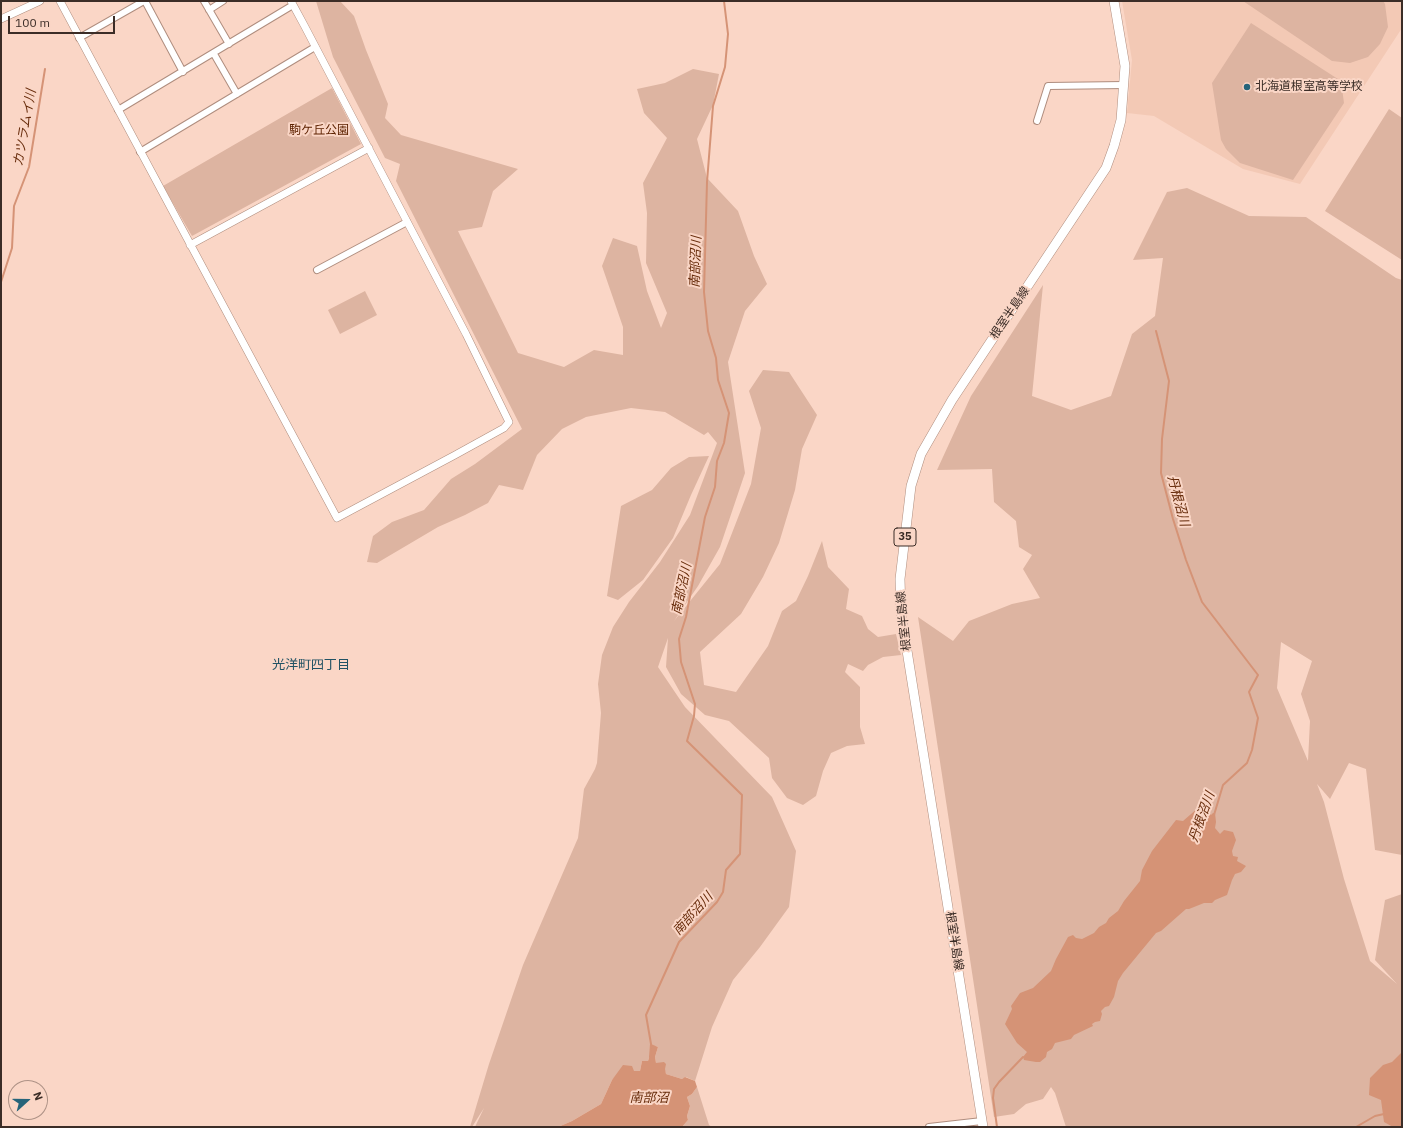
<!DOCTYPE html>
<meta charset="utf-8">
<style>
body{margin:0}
#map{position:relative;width:1403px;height:1128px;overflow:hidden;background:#fad6c6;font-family:"IBM Plex Sans",sans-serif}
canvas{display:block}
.frame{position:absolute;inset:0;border:2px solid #3b2d27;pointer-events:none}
.north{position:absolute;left:8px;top:1080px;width:40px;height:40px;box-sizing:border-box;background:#fad6c6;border:1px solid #ae9286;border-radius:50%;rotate:69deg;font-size:11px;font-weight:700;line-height:16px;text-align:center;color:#3b2d27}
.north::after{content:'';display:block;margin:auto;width:14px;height:18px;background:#26647a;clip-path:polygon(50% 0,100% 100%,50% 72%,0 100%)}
.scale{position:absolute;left:8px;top:16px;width:107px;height:18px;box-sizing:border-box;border:2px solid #3b2d27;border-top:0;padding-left:5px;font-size:12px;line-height:14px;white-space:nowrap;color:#3b2d27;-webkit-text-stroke:3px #fad6c6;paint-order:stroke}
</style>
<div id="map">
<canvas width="1403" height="1128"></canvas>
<div class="frame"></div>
<div class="north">N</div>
<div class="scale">100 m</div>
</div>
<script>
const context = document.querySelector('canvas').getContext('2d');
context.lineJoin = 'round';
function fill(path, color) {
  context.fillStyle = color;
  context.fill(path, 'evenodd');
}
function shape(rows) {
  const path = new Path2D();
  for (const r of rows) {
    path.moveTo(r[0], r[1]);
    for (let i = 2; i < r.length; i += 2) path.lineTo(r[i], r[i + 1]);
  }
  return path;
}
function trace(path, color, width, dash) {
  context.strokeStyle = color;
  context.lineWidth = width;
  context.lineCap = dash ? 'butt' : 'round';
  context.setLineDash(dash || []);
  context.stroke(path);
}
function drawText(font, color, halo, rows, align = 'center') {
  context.font = font + ' "IBM Plex Sans","Noto Sans JP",sans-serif';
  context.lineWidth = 4;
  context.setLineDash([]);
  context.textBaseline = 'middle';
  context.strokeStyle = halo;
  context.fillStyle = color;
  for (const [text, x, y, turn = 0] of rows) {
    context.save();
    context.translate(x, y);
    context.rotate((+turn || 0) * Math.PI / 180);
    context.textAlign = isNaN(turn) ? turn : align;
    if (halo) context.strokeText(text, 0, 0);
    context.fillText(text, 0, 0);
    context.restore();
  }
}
fill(shape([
 [1122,1,1402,1,1402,28,1300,184,1243,169,1154,116,1127,113,1132,60]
]), '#f3c9b5');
fill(shape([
 [316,1,340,1,354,16,366,50,388,104,385,118,401,135,518,169,493,191,482,227,458,231,518,353,564,367,594,350,623,355,623,327,602,266,613,238,637,246,647,291,661,328,667,313,646,263,647,213,643,183,667,138,644,113,637,89,665,83,693,69,719,74,713,105,697,139,707,178,738,211,754,256,767,284,745,311,728,362,745,473,720,547,698,586,674,621,720,564,751,484,761,428,749,391,763,370,789,372,817,415,802,449,795,490,779,543,763,577,741,614,700,652,704,685,736,692,768,646,782,611,796,601,808,576,822,541,828,567,849,589,846,609,862,616,868,629,878,637,896,634,901,655,883,657,868,665,863,671,848,664,845,672,860,687,860,727,865,744,847,746,831,753,823,771,816,796,803,805,787,798,772,778,769,758,729,721,705,715,681,694,666,667,668,638,658,667,685,707,772,797,796,851,789,907,760,947,733,980,712,1027,695,1081,686,1077,682,1079,666,1074,664,1068,656,1064,655,1057,658,1047,651,1045,651,1052,648,1061,642,1061,640,1071,634,1071,615,1077,612,1080,601,1104,572,1121,558,1127,475,1127,484,1108,472,1127,470,1127,489,1064,523,965,578,838,584,789,595,769,597,763,601,713,598,684,602,655,613,627,629,602,660,562,690,515,717,443,708,432,704,435,665,412,631,408,586,417,562,429,537,455,523,490,499,485,488,503,465,515,438,527,377,563,367,562,373,536,392,522,424,510,451,479,475,464,522,429,396,181,400,164,385,158,333,57],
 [1243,1,1383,1,1385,4,1388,27,1380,44,1368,57,1350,63,1332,61],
 [1251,23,1341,81,1344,103,1293,180,1240,163,1226,149,1221,140,1212,83],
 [332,88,361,144,192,236,163,186],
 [1389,109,1402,118,1402,260,1325,211],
 [1187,188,1249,216,1306,217,1396,278,1402,280,1402,855,1375,850,1366,769,1349,763,1330,799,1317,784,1324,802,1344,879,1370,961,1397,984,1375,960,1385,900,1402,894,1402,1127,1066,1127,1055,1093,1051,1087,1043,1099,1026,1104,1014,1114,994,1117,918,617,953,641,969,621,1012,604,1040,598,1023,569,1032,555,1019,547,1016,521,994,502,992,469,937,470,971,396,1043,285,1032,396,1071,410,1111,396,1132,334,1155,316,1163,258,1133,260,1167,192],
 [1281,642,1312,661,1301,694,1310,721,1308,761,1277,688],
 [365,291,377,315,340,334,328,310],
 [709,456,691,495,673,538,643,580,618,600,607,596,621,506,652,490,671,468,689,457],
 [697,1087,709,1125,712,1127,682,1127,688,1120,687,1116,690,1106,687,1097,692,1094]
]), '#ddb4a1');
fill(shape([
 [1203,806,1211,815,1213,813,1215,813,1216,822,1215,828,1220,834,1224,830,1233,832,1236,840,1232,851,1233,856,1238,857,1237,861,1246,866,1241,872,1235,874,1232,880,1227,895,1215,900,1212,903,1204,903,1189,909,1186,909,1161,931,1156,933,1123,973,1118,981,1114,997,1109,1006,1105,1007,1101,1011,1102,1014,1100,1021,1095,1022,1092,1024,1093,1026,1074,1035,1071,1039,1055,1043,1052,1049,1047,1052,1046,1057,1040,1062,1036,1062,1024,1060,1023,1057,1027,1052,1017,1043,1005,1024,1012,1009,1011,1006,1020,993,1033,988,1051,971,1056,959,1068,937,1073,935,1076,938,1082,939,1094,933,1099,927,1106,923,1109,918,1118,911,1124,901,1140,881,1142,870,1152,851,1176,820,1183,821,1198,808],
 [651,1044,658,1047,655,1057,656,1063,664,1062,666,1064,665,1069,666,1074,682,1079,685,1077,695,1081,697,1087,692,1094,687,1097,690,1106,687,1116,688,1120,682,1127,558,1127,572,1121,601,1104,612,1080,623,1065,632,1066,634,1071,640,1071,642,1061,648,1061,651,1052],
 [1402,1052,1402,1127,1393,1127,1384,1122,1381,1100,1369,1095,1370,1078,1383,1065,1392,1062]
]), '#d59376');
trace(shape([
 [1,282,12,248,14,206,29,167,45,69],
 [1156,331,1169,381,1162,439,1161,473,1173,519,1186,560,1202,602,1258,675,1249,692,1258,718,1252,750,1247,763,1223,785,1214,815],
 [650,1057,651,1044,646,1015,679,942,717,902,723,892,726,870,740,854,742,795,687,741,694,716,695,704,681,662,679,639,686,617,705,517,715,487,717,461,724,443,729,413,718,380,716,358,708,331,704,292,707,182,713,106,725,67,728,34,724,1],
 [997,1127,993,1098,994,1089,999,1082,1023,1057],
 [1356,1127,1375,1116,1384,1114]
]), '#d59376', 2);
const minor = shape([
 [145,1,183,72],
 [204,1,229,44],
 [209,10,223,1],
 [79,38,144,1],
 [214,54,237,94],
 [118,110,293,5],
 [1037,121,1048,86,1124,85],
 [140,152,315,47],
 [317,270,407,222],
 [929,1127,982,1121]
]);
const tertiary = shape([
 [60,1,337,518,455,455,504,428,509,422,466,334,304,25,291,1],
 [1,19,40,1],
 [190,245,369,148]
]);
const primary = shape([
 [983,1127,901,613,900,579,911,486,921,454,952,400,1106,168,1114,146,1121,120,1125,66,1114,1]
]);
trace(minor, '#af8d7e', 8);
trace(tertiary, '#af8d7e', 8);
trace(primary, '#af8d7e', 10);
trace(minor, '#fff', 6);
trace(tertiary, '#fff', 7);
trace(primary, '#fff', 9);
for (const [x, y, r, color] of [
 [1247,87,4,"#26647a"]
]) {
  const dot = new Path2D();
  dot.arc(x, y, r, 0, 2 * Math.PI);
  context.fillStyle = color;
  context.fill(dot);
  trace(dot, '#fad6c6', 1.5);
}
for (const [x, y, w] of [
 [905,537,22]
]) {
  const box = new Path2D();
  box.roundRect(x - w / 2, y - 9, w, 18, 3);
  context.fillStyle = '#fad6c6';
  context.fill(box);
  trace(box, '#3b2d27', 1);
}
drawText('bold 11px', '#3b2d27', null, [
 ["35",905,537]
]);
drawText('12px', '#3b2d27', '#fad6c6', [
 ["北海道根室高等学校",1255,87]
], 'left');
drawText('12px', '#5d2200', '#fad6c6', [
 ["駒ケ丘公園",319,131]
]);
drawText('12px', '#3b2d27', '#fad6c6', [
 ["根室半島線",1010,313,-56],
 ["根室半島線",904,621,-96],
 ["根室半島線",954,941,81]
]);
drawText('italic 13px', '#662a09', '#fad6c6', [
 ["カツラムイ川",25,128,-80],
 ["南部沼川",696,262,-88],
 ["丹根沼川",1178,501,75],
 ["南部沼川",682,589,-78],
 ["丹根沼川",1202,817,-70],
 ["南部沼川",693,914,-48],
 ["南部沼",649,1098]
]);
drawText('13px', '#215264', '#fad6c6', [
 ["光洋町四丁目",311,665]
]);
</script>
